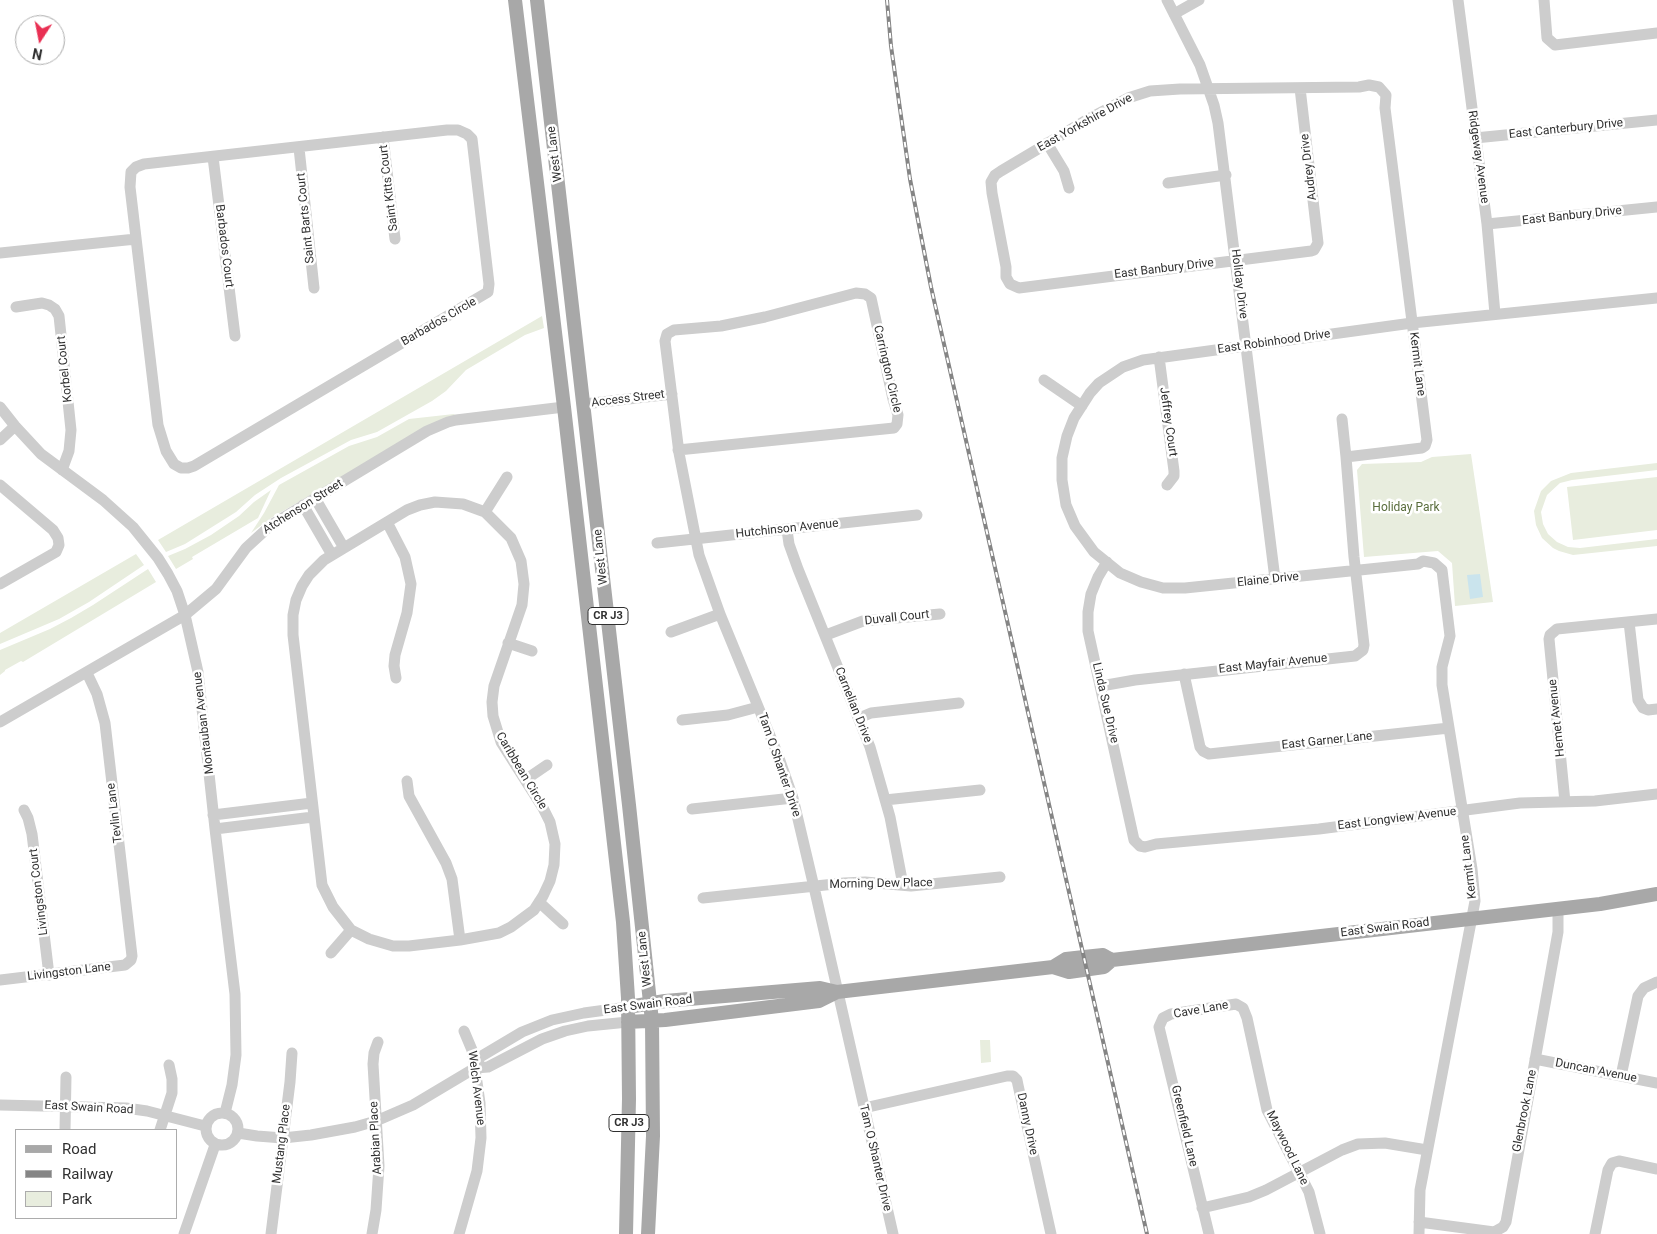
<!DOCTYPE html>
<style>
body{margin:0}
#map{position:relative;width:1657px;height:1234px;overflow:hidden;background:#fff;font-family:Roboto,sans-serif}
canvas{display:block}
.legend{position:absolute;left:15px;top:1129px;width:162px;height:90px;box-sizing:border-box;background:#fff;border:1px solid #acacac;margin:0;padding:6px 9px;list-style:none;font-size:15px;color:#303030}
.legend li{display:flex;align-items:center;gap:10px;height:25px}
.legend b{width:25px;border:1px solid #acacac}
.north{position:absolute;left:15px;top:15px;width:50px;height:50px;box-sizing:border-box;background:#fff;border:1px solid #acacac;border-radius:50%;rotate:191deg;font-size:14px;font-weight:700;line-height:20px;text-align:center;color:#303030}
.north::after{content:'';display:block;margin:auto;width:18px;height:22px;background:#e93053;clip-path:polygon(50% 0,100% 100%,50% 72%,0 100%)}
</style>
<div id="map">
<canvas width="1657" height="1234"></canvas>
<ul class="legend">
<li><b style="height:6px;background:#a8a8a8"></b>Road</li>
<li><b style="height:6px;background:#858585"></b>Railway</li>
<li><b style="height:14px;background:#e8edde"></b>Park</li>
</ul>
<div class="north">N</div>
</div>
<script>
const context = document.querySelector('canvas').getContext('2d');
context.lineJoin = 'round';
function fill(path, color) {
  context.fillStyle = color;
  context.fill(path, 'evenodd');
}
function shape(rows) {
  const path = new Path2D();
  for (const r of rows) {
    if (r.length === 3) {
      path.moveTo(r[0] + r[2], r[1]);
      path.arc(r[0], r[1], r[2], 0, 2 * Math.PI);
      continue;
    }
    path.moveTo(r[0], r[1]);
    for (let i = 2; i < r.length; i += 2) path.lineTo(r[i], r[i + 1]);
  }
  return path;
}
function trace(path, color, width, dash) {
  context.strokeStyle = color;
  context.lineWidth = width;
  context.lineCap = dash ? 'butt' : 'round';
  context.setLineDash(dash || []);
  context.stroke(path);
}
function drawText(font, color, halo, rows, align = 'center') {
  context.font = font + ' Roboto,sans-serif';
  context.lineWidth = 5;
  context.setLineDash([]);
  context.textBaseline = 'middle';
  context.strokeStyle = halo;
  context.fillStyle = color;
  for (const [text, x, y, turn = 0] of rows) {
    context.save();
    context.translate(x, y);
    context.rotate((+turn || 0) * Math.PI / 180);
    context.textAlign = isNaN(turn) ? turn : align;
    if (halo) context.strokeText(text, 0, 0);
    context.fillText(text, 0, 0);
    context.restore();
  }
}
fill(shape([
 [542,316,544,328,525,335,466,370,446,391,432,401,377,432,351,440,281,478,255,495,236,512,185,544,166,552,158,540],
 [454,414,455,415,423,429,271,518,251,533,264,513,279,485,349,446,377,437,409,419],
 [1471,454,1493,602,1455,606,1452,563,1438,551,1364,557,1357,470,1362,464,1421,462,1432,457],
 [1657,463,1657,470,1572,480,1560,483,1547,495,1541,512,1543,524,1548,534,1557,542,1568,547,1580,548,1657,539,1657,546,1573,555,1559,551,1553,548,1542,538,1536,525,1534,511,1541,491,1551,481,1571,473],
 [1657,477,1657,530,1573,540,1567,487],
 [271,490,258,518,192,557,193,559,176,569,168,556,185,549,211,535,239,516,254,502],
 [136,554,144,565,89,602,59,619,0,644,0,633],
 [148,569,156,582,23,662,21,661,5,670,5,671,0,675,0,650,50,629,71,618,93,605],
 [980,1040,990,1040,991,1062,981,1063]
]), '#e8edde');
fill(shape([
 [1480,574,1483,597,1470,599,1467,575]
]), '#cae4ed');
trace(shape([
 [1167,0,1200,65,1214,105,1218,123,1275,579],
 [1458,0,1487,224,1495,314],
 [1544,0,1547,38,1555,45,1657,33],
 [1174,14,1199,0],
 [447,130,458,130,467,134,472,139,489,284,488,292,194,466,188,468,181,468,174,464,166,451,158,425,130,187,131,172,136,167,144,164,447,130],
 [383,137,395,239],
 [1475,138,1657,120],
 [1047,143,1064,171,1069,188],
 [299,148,314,288],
 [213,157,235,336],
 [1168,183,1226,175],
 [1487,224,1657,207],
 [0,253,136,239],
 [16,307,42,303,49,305,55,309,59,316,71,430,69,451,62,470],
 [1159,357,1174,471,1174,476,1167,485],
 [1044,380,1082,406],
 [584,404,672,394],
 [0,407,15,426,41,454,103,500,133,527,158,558,168,574,177,591,185,615,198,672,215,829,235,994,236,1055,232,1085,225,1113],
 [1342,419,1346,457],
 [0,440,15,426],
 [678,450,894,428,897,424,898,415,893,399,871,298,865,294,856,293,765,317,721,326,674,330,667,334,665,341,679,453,699,555,720,614,778,755,793,798,814,887,893,1234],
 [0,485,53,530,58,538,59,545,56,552,0,584],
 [315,498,344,548],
 [435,502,463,504,485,512,511,538,521,561,524,584,522,605,494,686,492,702,493,716,501,742,543,808,550,822,555,844,554,865,550,881,543,896,534,910,511,927,499,933,460,940,409,946,393,946,369,939,351,930,333,907,322,885,293,635,293,615,296,600,302,586,309,575,324,560,407,510,420,505,435,502],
 [303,505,332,555],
 [485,512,507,477],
 [387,522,405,557,411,584,407,613,395,655,394,666,396,678],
 [787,530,789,544,798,569,870,747,890,817,903,885],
 [657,543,917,515],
 [1107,562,1098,577,1091,594,1088,612,1088,631,1134,840,1140,846,1145,847,1156,844,1319,829,1520,803,1595,801,1657,794],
 [1629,622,1638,700,1643,708,1648,710,1657,709],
 [671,632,720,614],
 [826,635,863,621,940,614],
 [508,643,532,651],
 [1184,674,1200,747,1203,751,1209,754,1449,728],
 [1101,686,1135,680,1355,656,1363,650,1364,645,1354,557,1346,457,1422,448,1425,446,1427,440,1385,108,1386,95,1379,87,1369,85,1359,87,1180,89,1150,91,1128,98,1090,118,1001,171,995,175,991,182,992,193,1006,267,1006,277,1010,284,1019,288,1311,251,1314,250,1318,243,1300,88],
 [859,718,871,713,959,703],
 [682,720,728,715,758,707],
 [0,722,185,615,216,589,246,548,271,525,427,431,448,422,456,420,564,407],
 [525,780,547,765],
 [407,781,409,796,446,863,452,879,460,940],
 [885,800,980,790],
 [1565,802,1549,639,1550,635,1557,629,1657,619],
 [692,809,793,798],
 [24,810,28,818,32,834,49,975],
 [213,815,312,803],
 [215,829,313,817],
 [703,898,844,883,865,882,911,886,1000,877],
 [539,902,563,924],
 [331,953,351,930],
 [0,980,125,965,131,960,132,956,105,723,97,694,87,673],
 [1535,1059,1657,1083],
 [475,1068,480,1057,522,1032,552,1020,584,1013,628,1007],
 [1621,1076,1638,996,1644,988,1657,982],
 [0,1105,126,1108,147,1111,205,1126],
 [864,1108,1007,1076,1013,1076,1017,1080,1018,1085,1051,1234],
 [222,1129,16],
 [65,1130,66,1077],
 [160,1130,172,1093,172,1079,169,1065],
 [238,1133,257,1136,283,1138,311,1135,355,1127,376,1121,413,1105,475,1068,488,1067,542,1039,565,1031,588,1026,628,1022],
 [1202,1208,1249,1197,1266,1190,1342,1150,1358,1144,1385,1143,1427,1150],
 [1419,1222,1494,1232,1503,1227,1506,1222,1558,932,1558,909],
 [184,1234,215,1145],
 [271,1234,290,1082,292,1053],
 [372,1234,376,1210,379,1166,373,1064,374,1053,378,1042],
 [459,1234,477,1171,481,1138,480,1103,475,1068,472,1050,464,1031],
 [1209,1234,1159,1027,1163,1018,1171,1014,1236,1004,1243,1008,1247,1018,1267,1110,1309,1192,1320,1234],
 [1419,1234,1420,1190,1424,1169,1475,901,1472,869,1442,685,1442,667,1450,636,1442,570,1434,563,1423,561,1418,564,1185,588,1163,588,1141,582,1120,573,1094,552,1075,526,1066,505,1062,480,1062,458,1067,436,1074,418,1090,393,1099,383,1123,367,1143,360,1412,323,1657,298],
 [1595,1234,1608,1170,1612,1163,1619,1161,1657,1169]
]), '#cdcdcd', 11);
trace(shape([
 [515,0,564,407,623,922,628,998,629,1099,626,1234],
 [537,0,629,805,652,1021,653,1136,648,1234],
 [1053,967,1066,959,1084,957,1103,955,1112,960],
 [628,1007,665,1001,820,988,837,992],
 [628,1022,665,1020,819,1001,837,992,1053,967,1069,972,1104,967,1112,960,1600,904,1657,894]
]), '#a8a8a8', 14);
const rail = shape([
 [887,0,891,46,910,179,931,287,1147,1234]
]);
trace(rail, '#858585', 4);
trace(rail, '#fff', 2, [5.5]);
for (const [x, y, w] of [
 [608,616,40],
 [629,1123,40]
]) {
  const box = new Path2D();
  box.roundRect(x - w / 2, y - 8.5, w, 17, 4);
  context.fillStyle = '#fff';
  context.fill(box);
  trace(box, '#303030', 1);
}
drawText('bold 11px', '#303030', null, [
 ["CR J3",608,616],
 ["CR J3",629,1123]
]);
drawText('12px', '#303030', '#fff', [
 ["East Yorkshire Drive",1085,123,-29],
 ["East Canterbury Drive",1566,129,-6],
 ["West Lane",555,154,-97],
 ["Ridgeway Avenue",1478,157,82],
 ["Audrey Drive",1309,167,-97],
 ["Saint Kitts Court",389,188,-97],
 ["East Banbury Drive",1572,216,-6],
 ["Saint Barts Court",306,218,-96],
 ["Barbados Court",224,246,83],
 ["East Banbury Drive",1164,269,-7],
 ["Holiday Drive",1239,284,83],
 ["Barbados Circle",439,322,-30],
 ["East Robinhood Drive",1274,342,-8],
 ["Kermit Lane",1417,364,83],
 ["Korbel Court",65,369,-96],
 ["Carrington Circle",887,369,77],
 ["Access Street",628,399,-7],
 ["Jeffrey Court",1168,422,82],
 ["Atchenson Street",303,507,-32],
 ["Hutchinson Avenue",787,529,-6],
 ["West Lane",601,557,-96],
 ["Elaine Drive",1268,580,-6],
 ["Duvall Court",897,618,-6],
 ["East Mayfair Avenue",1273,664,-6],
 ["Linda Sue Drive",1105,703,77],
 ["Carnelian Drive",853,705,68],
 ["Hemet Avenue",1557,718,-96],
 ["Montauban Avenue",204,723,-97],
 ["East Garner Lane",1327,741,-6],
 ["Tam O Shanter Drive",779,765,71],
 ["Caribbean Circle",521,771,59],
 ["Tevlin Lane",115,813,-97],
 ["East Longview Avenue",1397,819,-7],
 ["Kermit Lane",1469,867,-97],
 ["Morning Dew Place",881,884,-1],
 ["Livingston Court",39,892,-97],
 ["East Swain Road",1385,928,-7],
 ["West Lane",645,959,-96],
 ["Livingston Lane",69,972,-7],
 ["East Swain Road",648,1005,-7],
 ["Cave Lane",1201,1010,-10],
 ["Duncan Avenue",1596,1071,11],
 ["Welch Avenue",476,1088,83],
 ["East Swain Road",89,1108,3],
 ["Glenbrook Lane",1525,1111,-79],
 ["Danny Drive",1027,1124,78],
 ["Greenfield Lane",1184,1126,77],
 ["Arabian Place",376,1138,-93],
 ["Mustang Place",282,1144,-83],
 ["Maywood Lane",1287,1148,64],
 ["Tam O Shanter Drive",875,1158,77]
]);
drawText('12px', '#596d3c', '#fff', [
 ["Holiday Park",1406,508]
]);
</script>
